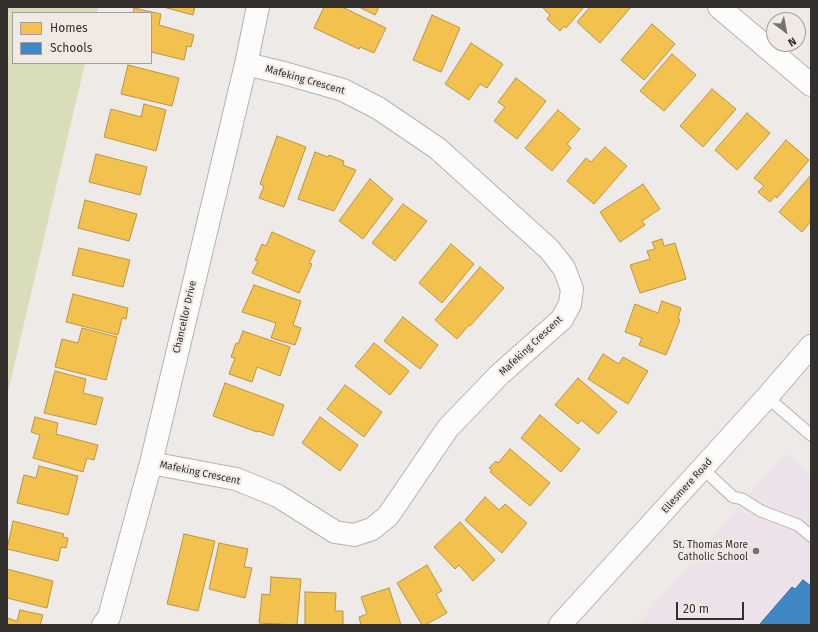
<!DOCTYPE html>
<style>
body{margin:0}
#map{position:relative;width:818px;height:632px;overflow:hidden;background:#eeeae7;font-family:"Fira Sans",sans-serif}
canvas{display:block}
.frame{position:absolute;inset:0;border:8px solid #33302e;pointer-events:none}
.legend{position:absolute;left:12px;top:12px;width:140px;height:52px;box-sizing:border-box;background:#f1e9e4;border:1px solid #a59f9b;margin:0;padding:5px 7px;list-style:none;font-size:12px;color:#33302e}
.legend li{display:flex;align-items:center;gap:8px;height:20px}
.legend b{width:20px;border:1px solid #a59f9b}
.north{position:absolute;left:766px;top:12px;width:40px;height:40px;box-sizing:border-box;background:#f1e9e4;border:1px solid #a59f9b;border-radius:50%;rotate:148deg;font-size:11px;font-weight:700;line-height:16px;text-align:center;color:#33302e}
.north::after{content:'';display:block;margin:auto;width:14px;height:18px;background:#74716f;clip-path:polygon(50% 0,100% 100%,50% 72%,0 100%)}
.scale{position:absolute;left:676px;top:602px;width:68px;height:18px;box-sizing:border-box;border:2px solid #33302e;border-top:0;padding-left:5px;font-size:12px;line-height:14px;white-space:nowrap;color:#33302e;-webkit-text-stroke:3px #f1e9e4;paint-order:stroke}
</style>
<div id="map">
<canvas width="818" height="632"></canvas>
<div class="frame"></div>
<ul class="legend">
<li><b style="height:11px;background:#f2c14e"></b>Homes</li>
<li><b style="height:11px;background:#3f88c5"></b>Schools</li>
</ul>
<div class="north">N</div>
<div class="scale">20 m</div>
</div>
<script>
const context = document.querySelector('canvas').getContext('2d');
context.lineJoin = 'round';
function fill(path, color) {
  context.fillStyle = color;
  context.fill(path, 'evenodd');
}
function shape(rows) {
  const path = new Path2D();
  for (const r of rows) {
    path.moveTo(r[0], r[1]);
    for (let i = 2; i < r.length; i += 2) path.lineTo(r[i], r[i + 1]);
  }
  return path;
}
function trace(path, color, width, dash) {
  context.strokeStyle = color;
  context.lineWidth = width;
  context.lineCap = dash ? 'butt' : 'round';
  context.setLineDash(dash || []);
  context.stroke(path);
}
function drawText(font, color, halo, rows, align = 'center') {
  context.font = font + ' "Fira Sans",sans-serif';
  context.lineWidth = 4;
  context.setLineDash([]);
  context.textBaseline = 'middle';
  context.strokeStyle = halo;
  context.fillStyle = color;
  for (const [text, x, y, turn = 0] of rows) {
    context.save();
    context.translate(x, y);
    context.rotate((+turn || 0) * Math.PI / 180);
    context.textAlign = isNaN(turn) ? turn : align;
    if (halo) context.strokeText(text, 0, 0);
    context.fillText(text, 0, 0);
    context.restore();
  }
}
fill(shape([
 [785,453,811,476,811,625,637,625]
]), '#ede2ea');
fill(shape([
 [7,7,98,7,97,13,13,13,13,63,85,63,7,396]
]), '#d9ddba');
const homes = shape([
 [163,7,195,7,193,15,163,7],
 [324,7,342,7,386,28,374,53,360,47,359,49,314,28,324,7],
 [359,7,379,7,375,15,359,7],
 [542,7,584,7,566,28,564,26,560,31,547,19,550,15,542,7],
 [590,7,631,7,600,43,577,22,590,7],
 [134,8,161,14,159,25,194,35,191,47,187,46,184,60,151,52,151,13,133,13,134,8],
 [432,15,460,28,441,72,413,60,432,15],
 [652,24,675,44,644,80,621,60,652,24],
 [471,43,503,64,487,88,480,84,469,100,445,84,471,43],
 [672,54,696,75,664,111,640,91,672,54],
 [128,65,179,78,172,106,121,94,128,65],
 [516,78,546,101,517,139,494,121,505,107,498,102,516,78],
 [712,89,736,109,703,147,680,126,712,89],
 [144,104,166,110,156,151,104,137,111,109,141,117,144,104],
 [558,110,580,129,567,144,571,148,552,171,525,148,558,110],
 [747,113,770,133,737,170,715,150,747,113],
 [277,136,306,147,284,207,259,198,264,186,260,184,277,136],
 [786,140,809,160,777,198,775,196,770,202,758,192,764,186,754,178,786,140],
 [605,147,627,166,594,204,567,181,586,158,591,162,605,147],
 [315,152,328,157,329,155,344,161,343,165,356,170,334,211,298,199,315,152],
 [96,154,147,167,140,195,89,182,96,154],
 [811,175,811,221,802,232,779,212,811,175],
 [370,179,393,199,363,239,339,221,370,179],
 [643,184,660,209,642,221,645,225,620,242,600,212,643,184],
 [85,200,137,214,129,241,78,228,85,200],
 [403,204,427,221,395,261,372,243,403,204],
 [272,232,315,251,309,263,312,264,299,293,252,273,258,261,255,260,262,244,266,246,272,232],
 [662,239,664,246,675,243,686,279,640,293,630,265,650,259,647,251,655,249,652,242,662,239],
 [451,244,474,264,442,303,419,283,451,244],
 [79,248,130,260,123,287,72,275,79,248],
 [480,267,504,288,470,326,469,325,457,339,435,320,480,267],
 [254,285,301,301,293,325,301,328,295,345,271,338,276,323,242,312,254,285],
 [73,294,128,308,126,319,122,318,118,335,66,322,73,294],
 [662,301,681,308,678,319,680,320,666,355,639,345,642,338,625,332,635,304,658,313,662,301],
 [403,317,438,345,420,369,384,341,403,317],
 [82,328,117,337,106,380,55,367,62,339,78,343,82,328],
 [243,331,290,347,280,376,257,367,252,382,229,374,235,358,231,357,236,343,238,344,243,331],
 [374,343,409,371,390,395,355,366,374,343],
 [603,354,619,364,623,357,648,371,628,404,588,379,603,354],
 [55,371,86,379,83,393,103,398,96,425,44,413,55,371],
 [578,378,617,412,598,434,581,420,578,424,555,405,578,378],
 [225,383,284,405,273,436,258,431,257,432,213,416,225,383],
 [345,385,382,412,364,437,327,409,345,385],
 [540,415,580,449,561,472,521,438,540,415],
 [35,417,58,423,56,434,98,445,94,460,87,458,83,472,33,458,40,435,31,432,35,417],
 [320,417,358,445,340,471,302,443,320,417],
 [510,449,550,483,530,506,490,472,492,470,489,468,496,461,498,463,510,449],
 [39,466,78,476,68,515,17,503,24,475,36,478,39,466],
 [485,497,499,510,505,504,527,523,502,553,465,520,485,497],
 [13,521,64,534,63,537,68,538,66,548,61,547,58,561,7,549,13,521],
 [460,522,495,560,473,581,459,565,455,569,434,547,460,522],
 [184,534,215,541,198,611,167,604,184,534],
 [219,543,248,549,244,567,252,568,245,598,209,589,219,543],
 [427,565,442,591,436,594,447,613,425,625,422,625,397,583,427,565],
 [7,569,53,581,47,608,7,598,7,569],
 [271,577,301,579,297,625,259,623,262,594,270,595,271,577],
 [389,588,401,625,361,625,359,617,367,614,361,597,389,588],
 [305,592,336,593,335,611,343,611,343,625,305,625,305,592],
 [20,610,43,615,40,625,7,625,7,618,17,621,20,610]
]);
fill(homes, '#f2c14e');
trace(homes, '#b99644', 1);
const schools = shape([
 [803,580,811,586,811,625,759,625,792,587,795,589,803,580]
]);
fill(schools, '#3f88c5');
trace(schools, '#3b6e98', 1);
const service = shape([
 [767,397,811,435],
 [703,469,733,497,742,499,761,511,798,525,811,536]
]);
const minor = shape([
 [719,7,811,85],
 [151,463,236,479,278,496,335,532,354,535,372,529,388,516,448,428,499,375,562,319,570,304,572,289,564,268,549,249,437,148,378,108,343,90,284,73,246,64],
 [103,625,109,617,151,463,246,64,258,7]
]);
const secondary = shape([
 [560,625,767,397,811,346]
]);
trace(service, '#b5b2af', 13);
trace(minor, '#b5b2af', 24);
trace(secondary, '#b5b2af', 24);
trace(service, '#fcfcfb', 11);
trace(minor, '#fcfcfb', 22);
trace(secondary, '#fcfcfb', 22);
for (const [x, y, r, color] of [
 [756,551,4,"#74716f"]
]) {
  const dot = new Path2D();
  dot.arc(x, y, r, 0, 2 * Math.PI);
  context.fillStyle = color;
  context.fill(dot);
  trace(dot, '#f1e9e4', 1.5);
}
drawText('10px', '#33302e', '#f1e9e4', [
 ["Mafeking Crescent",305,80,16],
 ["Chancellor Drive",185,317,-77],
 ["Mafeking Crescent",531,346,-43],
 ["Mafeking Crescent",200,473,12],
 ["Ellesmere Road",687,486,-48]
]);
drawText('10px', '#33302e', '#f1e9e4', [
 ["St. Thomas More",748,545],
 ["Catholic School",748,557]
], 'right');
</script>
